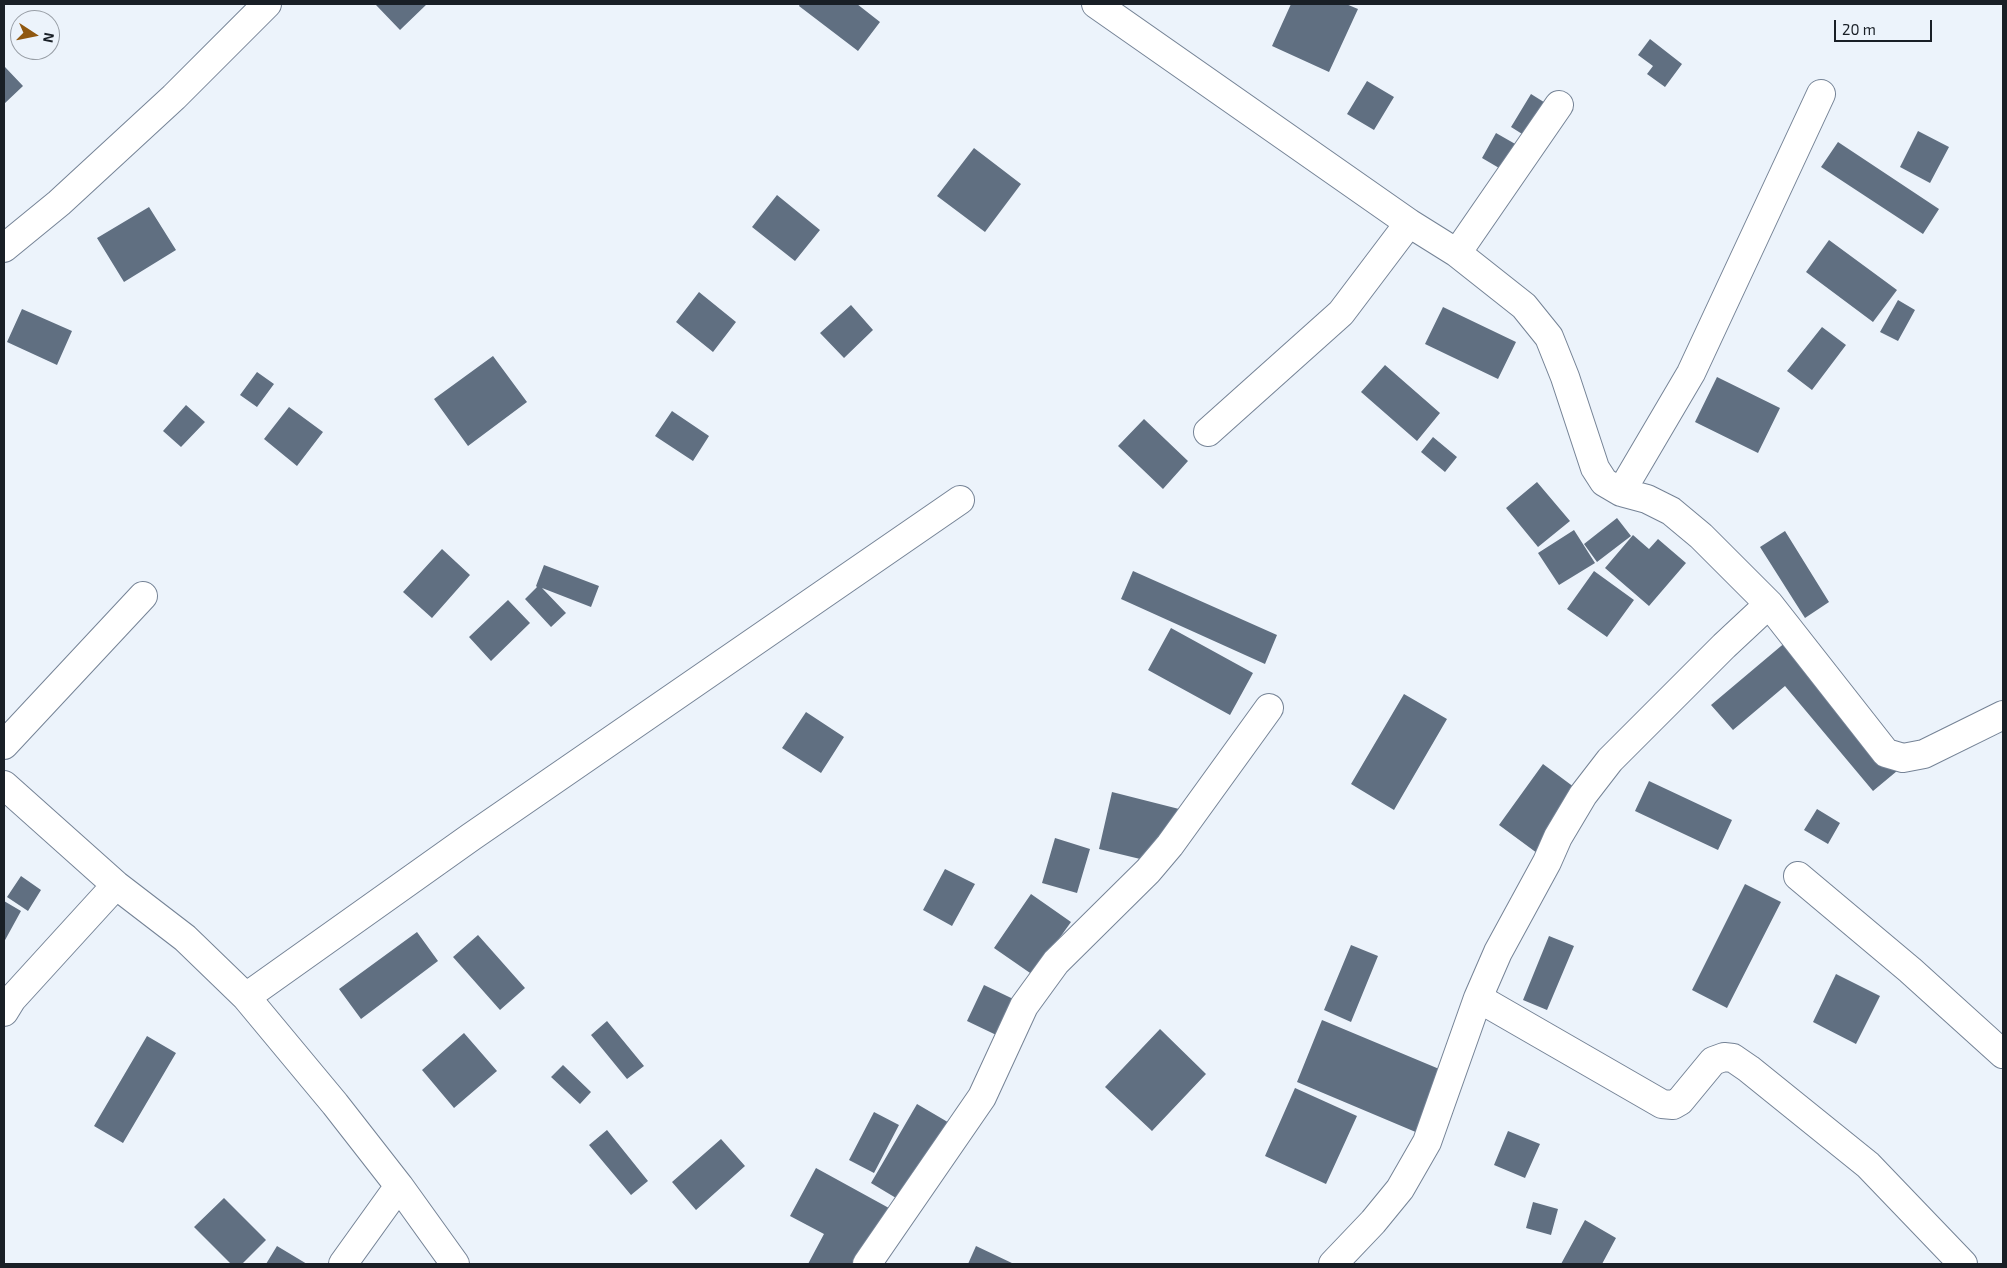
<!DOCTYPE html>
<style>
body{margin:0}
#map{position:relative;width:2007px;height:1268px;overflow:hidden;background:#ecf3fb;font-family:"Exo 2",sans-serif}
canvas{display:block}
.frame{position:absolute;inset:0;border:5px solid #191f26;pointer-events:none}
.north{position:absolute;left:10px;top:10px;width:50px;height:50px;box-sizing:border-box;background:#ecf3fb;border:1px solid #989ea6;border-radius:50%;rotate:101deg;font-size:14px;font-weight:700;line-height:20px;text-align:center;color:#191f26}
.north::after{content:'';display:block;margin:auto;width:18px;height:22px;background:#905810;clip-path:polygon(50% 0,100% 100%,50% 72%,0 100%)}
.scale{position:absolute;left:1834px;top:20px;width:98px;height:22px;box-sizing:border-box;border:2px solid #191f26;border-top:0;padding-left:6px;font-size:15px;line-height:18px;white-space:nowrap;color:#191f26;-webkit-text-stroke:4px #ecf3fb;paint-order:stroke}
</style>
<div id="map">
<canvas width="2007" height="1268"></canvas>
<div class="frame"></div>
<div class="north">N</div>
<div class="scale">20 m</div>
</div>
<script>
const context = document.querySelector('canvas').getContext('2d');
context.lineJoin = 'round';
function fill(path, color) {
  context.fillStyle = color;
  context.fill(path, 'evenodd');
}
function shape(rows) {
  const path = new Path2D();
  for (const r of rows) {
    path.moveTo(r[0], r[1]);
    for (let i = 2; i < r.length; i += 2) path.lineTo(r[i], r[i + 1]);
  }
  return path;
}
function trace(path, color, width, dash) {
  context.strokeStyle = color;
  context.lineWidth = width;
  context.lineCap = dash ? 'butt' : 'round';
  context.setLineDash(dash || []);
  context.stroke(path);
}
fill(shape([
 [377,4,427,4,400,30,376,5],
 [800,4,857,4,880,22,858,51,799,6],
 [1291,4,1346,4,1358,9,1329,72,1272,46],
 [1650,39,1682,64,1665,87,1647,74,1653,66,1638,55],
 [5,67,23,86,4,104,4,68],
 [1367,81,1394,97,1374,130,1347,114],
 [1531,94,1563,114,1543,147,1511,127],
 [1918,131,1949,147,1930,183,1900,167],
 [1496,133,1538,157,1523,182,1482,158],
 [1838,142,1939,209,1923,234,1821,167],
 [974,148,1021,184,985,232,937,196],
 [777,195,820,230,795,261,752,227],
 [149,207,176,250,124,282,97,238],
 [1829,240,1897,290,1873,322,1806,272],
 [699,292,736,322,713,352,676,322],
 [1898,300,1915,310,1898,341,1880,332],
 [851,305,873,330,844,358,820,333],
 [1443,307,1516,342,1498,379,1425,344],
 [22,309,72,331,57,365,7,342],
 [1822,327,1846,345,1812,390,1787,371],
 [493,356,527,402,468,446,434,399],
 [1385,365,1440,413,1417,441,1361,392],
 [257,372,274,384,257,407,240,395],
 [1717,377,1780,408,1758,453,1695,422],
 [186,405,205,422,181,447,163,431],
 [289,407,323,432,297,466,264,439],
 [672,411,709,436,693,461,655,436],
 [1144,419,1188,461,1163,489,1118,446],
 [1433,437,1457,457,1445,472,1421,452],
 [1537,482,1570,521,1538,547,1506,508],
 [1617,518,1631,536,1597,562,1584,544],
 [1574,530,1595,563,1559,585,1538,553],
 [1785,531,1829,602,1805,618,1760,547],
 [1633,535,1649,549,1658,539,1686,563,1649,606,1605,568],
 [442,549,470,575,432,618,403,592],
 [544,565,599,586,591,607,542,588,566,613,551,627,525,599,537,587,536,586],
 [1133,571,1277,635,1265,664,1121,599],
 [1594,571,1634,600,1607,637,1567,609],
 [508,600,530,623,491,661,469,637],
 [1171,628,1253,673,1230,715,1148,670],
 [1787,641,1897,771,1873,791,1785,686,1733,730,1711,705],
 [1404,694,1447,719,1394,810,1351,784],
 [806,712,844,737,821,773,782,748],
 [1543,764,1586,796,1541,856,1499,825],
 [1649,781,1732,820,1718,850,1635,811],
 [1112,792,1183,810,1169,866,1099,849],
 [1817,809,1840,823,1828,844,1804,830],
 [1055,838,1090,849,1077,893,1042,883],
 [945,869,975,884,952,926,923,910],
 [21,876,41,890,28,911,7,897],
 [1745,884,1781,902,1727,1008,1692,990],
 [1031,894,1071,922,1033,975,994,948],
 [4,901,21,911,4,942],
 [417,932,438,961,361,1019,339,989],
 [478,935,525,988,500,1010,453,957],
 [1549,936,1574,946,1547,1010,1523,1000],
 [1351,945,1378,956,1351,1022,1324,1010],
 [1836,974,1880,996,1856,1044,1813,1022],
 [984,985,1030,1007,1013,1043,967,1021],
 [1322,1020,1444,1071,1418,1133,1297,1082],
 [607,1021,644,1066,627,1079,591,1035],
 [1160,1029,1206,1074,1152,1131,1105,1087],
 [464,1033,497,1071,454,1108,422,1070],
 [147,1036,176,1053,123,1143,94,1126],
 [563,1065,591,1092,580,1104,551,1077],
 [1295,1088,1357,1116,1326,1184,1265,1156],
 [917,1104,963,1131,916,1210,871,1183],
 [874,1112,899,1125,874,1173,849,1160],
 [607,1130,648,1181,631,1195,589,1145],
 [1508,1131,1540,1144,1525,1178,1494,1165],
 [721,1139,745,1166,696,1210,672,1182],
 [816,1168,898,1213,871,1264,808,1264,824,1234,790,1216],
 [224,1198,266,1240,242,1264,231,1264,194,1227],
 [1533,1202,1558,1209,1551,1235,1526,1228],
 [1585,1220,1616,1238,1602,1264,1561,1264],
 [277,1246,307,1264,266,1264],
 [976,1246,1014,1264,968,1264]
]), '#606f81');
const street = shape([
 [1096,4,1409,223,1457,253,1524,306,1549,337,1565,377,1595,468,1604,482,1621,492,1647,499,1671,511,1701,536,1769,604,1886,753,1903,758,1924,754,2003,715],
 [4,248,59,203,174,97,267,4],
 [1457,253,1559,105],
 [1208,432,1341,313,1409,223],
 [1621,492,1691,373,1821,94],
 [4,745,143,596],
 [4,785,116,885,185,938,246,997,335,1104,399,1186,455,1264],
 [1798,876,1910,970,2003,1054],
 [246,997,471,837,960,500],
 [1478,998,1662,1104,1673,1105,1680,1101,1713,1061,1724,1057,1733,1058,1749,1069,1868,1165,1963,1264],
 [4,1012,12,999,116,885],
 [343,1264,399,1186],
 [867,1264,982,1097,1024,1006,1056,962,1148,871,1170,845,1269,708],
 [1333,1264,1373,1222,1400,1189,1427,1142,1478,998,1498,952,1547,862,1558,837,1583,795,1610,760,1724,646,1769,604]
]);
trace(street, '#758396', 30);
trace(street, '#fff', 28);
</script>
